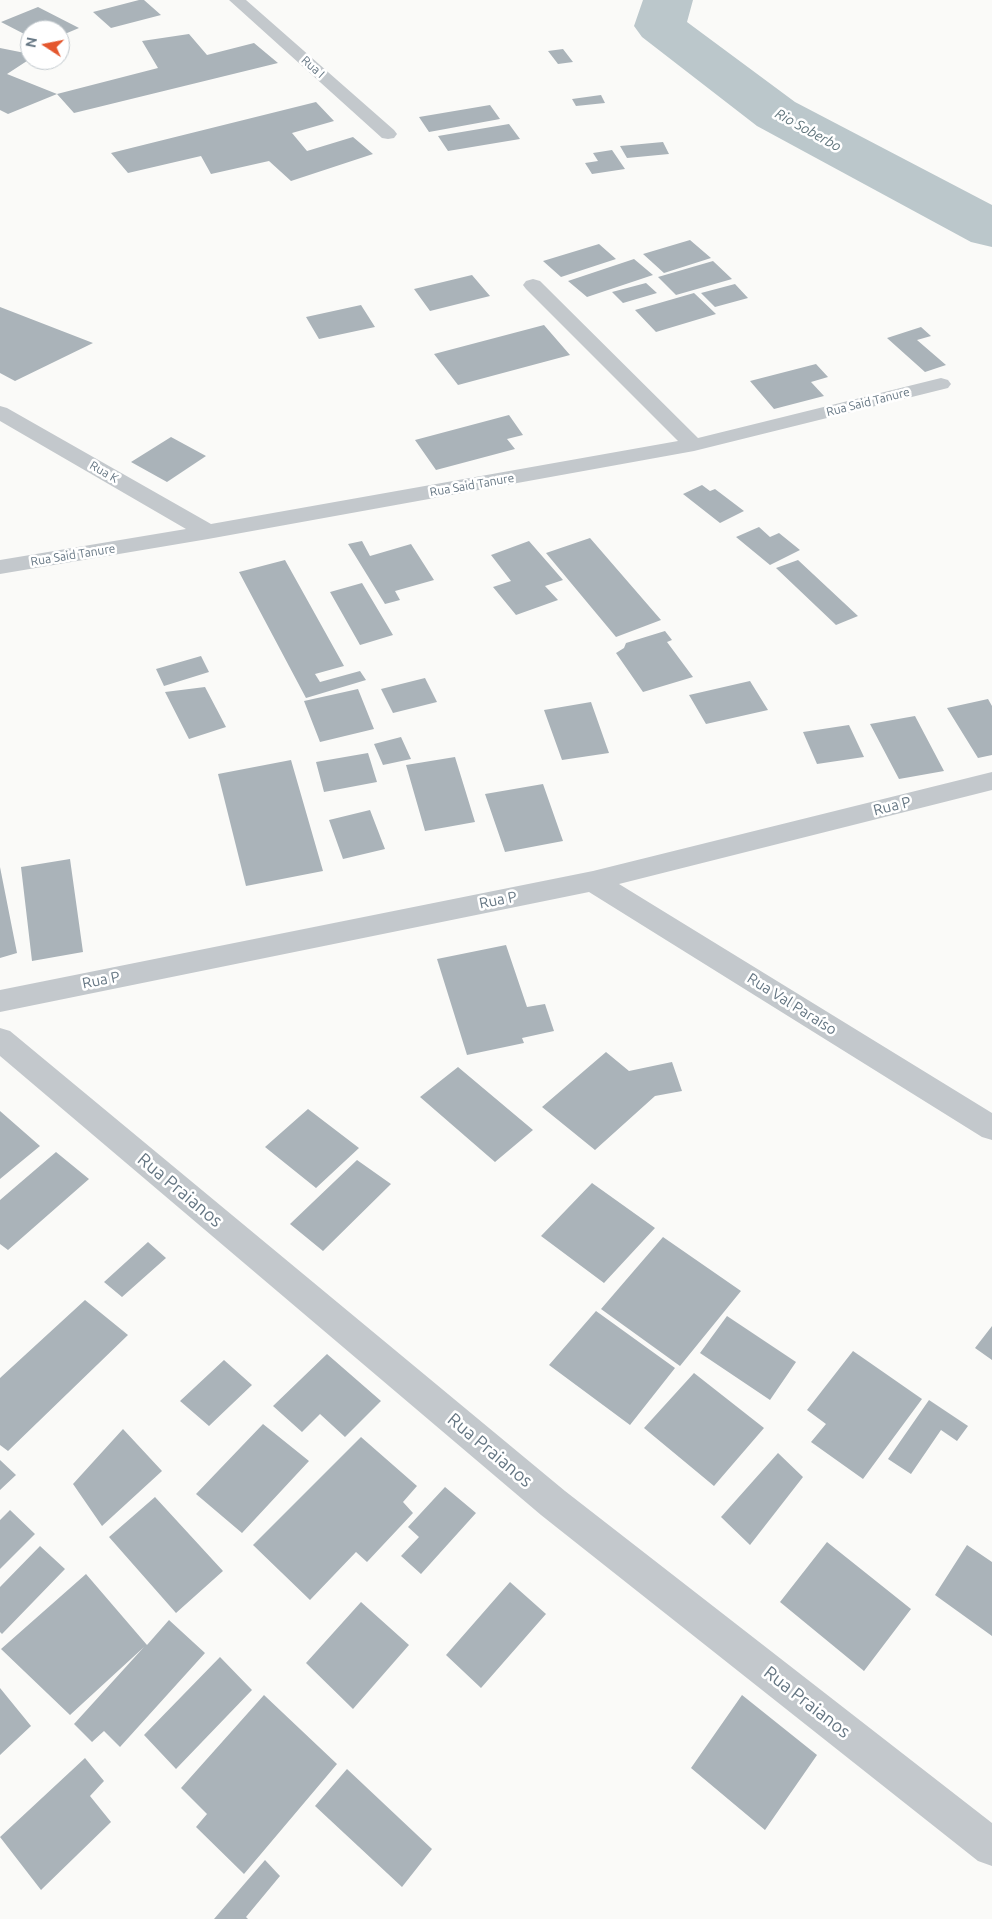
<!DOCTYPE html>
<meta charset="utf-8">
<style>
body{margin:0}
#map{position:relative;width:992px;height:1919px;overflow:hidden;background:#fafaf8;font-family:Ubuntu,sans-serif}
canvas{display:block}
.north{position:absolute;left:20px;top:20px;width:50px;height:50px;box-sizing:border-box;background:#fff;border:1px solid #c1c8cd;border-radius:50%;rotate:281deg;font-size:14px;font-weight:700;line-height:20px;text-align:center;color:#657683}
.north::after{content:'';display:block;margin:auto;width:18px;height:22px;background:#e4572e;clip-path:polygon(50% 0,100% 100%,50% 72%,0 100%)}
</style>
<div id="map">
<canvas width="992" height="1919"></canvas>
<div class="north">N</div>
</div>
<script>
const context = document.querySelector('canvas').getContext('2d');
context.lineJoin = 'round';
function shape(rows) {
  const path = new Path2D();
  for (const r of rows) {
    path.moveTo(r[0], r[1]);
    for (let i = 2; i < r.length; i += 2) path.lineTo(r[i], r[i + 1]);
  }
  return path;
}
function fill(path, color) {
  context.fillStyle = color;
  context.fill(path, 'evenodd');
}
function drawText(font, color, halo, rows, align = 'center') {
  context.font = font + ' Ubuntu,sans-serif';
  context.lineWidth = 5;
  context.setLineDash([]);
  context.textBaseline = 'middle';
  context.strokeStyle = halo;
  context.fillStyle = color;
  for (const [text, x, y, turn = 0] of rows) {
    context.save();
    context.translate(x, y);
    context.rotate((+turn || 0) * Math.PI / 180);
    context.textAlign = isNaN(turn) ? turn : align;
    if (halo) context.strokeText(text, 0, 0);
    context.fillText(text, 0, 0);
    context.restore();
  }
}
fill(shape([
 [643,0,693,0,687,22,795,102,992,205,992,247,971,242,757,126,642,37,634,26,643,0]
]), '#bbc7cb');
fill(shape([
 [139,0,144,0,161,15,111,28,93,12],
 [38,7,79,28,60,36,60,30,30,30,30,37,1,22],
 [189,34,207,55,254,43,278,63,74,113,57,94,158,68,142,41],
 [0,48,30,54,30,59,7,74,57,94,8,114,0,110],
 [563,49,573,62,558,64,548,51],
 [601,95,605,103,576,106,572,99],
 [316,102,334,121,292,133,307,151,353,137,373,154,291,181,269,161,211,174,201,156,128,173,111,153],
 [490,105,500,119,429,132,419,117],
 [509,124,520,139,448,151,438,136],
 [663,142,669,154,627,158,620,146],
 [612,150,625,169,592,174,585,163,598,161,593,153],
 [690,240,711,258,664,273,643,254],
 [599,244,616,259,561,277,543,261],
 [634,259,653,275,587,297,568,281],
 [713,261,732,279,676,295,658,277],
 [472,275,490,296,430,311,414,289],
 [646,283,657,293,623,303,612,292],
 [735,284,748,298,715,307,701,293],
 [694,293,716,314,656,332,635,310],
 [361,305,375,327,319,339,306,317],
 [0,307,93,343,15,381,0,373],
 [544,325,570,355,458,385,434,354],
 [921,327,931,336,917,340,946,365,925,372,887,338],
 [816,364,828,377,811,382,824,396,774,409,750,381],
 [509,415,523,435,507,439,515,449,436,470,415,440],
 [171,437,206,456,167,482,131,462],
 [702,485,710,491,715,489,744,511,720,523,683,494],
 [759,527,770,537,779,533,800,550,770,565,736,537],
 [590,538,661,620,616,637,546,553],
 [362,541,370,556,411,544,434,580,395,591,400,600,385,604,348,544],
 [529,541,563,580,545,586,558,600,516,615,493,587,511,581,491,555],
 [285,560,344,666,315,674,320,682,360,671,366,680,306,698,239,572],
 [798,560,858,616,836,625,776,568],
 [362,583,393,635,360,645,330,592],
 [665,631,672,640,667,642,693,677,643,692,616,653,624,648,626,643],
 [201,656,209,672,164,686,156,669],
 [425,678,437,702,393,713,381,689],
 [750,681,768,710,706,724,689,695],
 [205,687,226,727,189,739,165,692],
 [358,689,374,729,320,742,304,701],
 [988,699,992,706,992,755,978,758,947,708],
 [591,702,609,753,562,760,544,710],
 [915,716,944,771,899,779,870,724],
 [849,725,864,757,817,764,803,732],
 [401,737,411,759,383,765,374,744],
 [368,753,377,782,324,792,316,762],
 [455,757,475,822,425,831,406,765],
 [291,760,323,871,246,886,218,774],
 [543,784,563,841,505,852,485,794],
 [370,810,385,849,343,859,329,820],
 [70,859,83,952,32,961,21,867],
 [0,867,17,953,0,958],
 [506,945,527,1007,545,1004,554,1031,522,1038,524,1043,467,1055,437,959],
 [606,1052,629,1071,672,1062,682,1091,655,1096,595,1150,542,1107],
 [458,1067,533,1130,495,1162,420,1097],
 [308,1109,359,1148,316,1188,265,1147],
 [0,1111,40,1146,0,1179],
 [56,1152,89,1179,8,1250,0,1244,0,1200],
 [357,1160,391,1184,323,1251,290,1224],
 [592,1183,655,1228,604,1283,541,1236],
 [663,1237,741,1291,680,1366,601,1309],
 [148,1242,166,1258,122,1297,104,1282],
 [85,1300,128,1335,8,1451,0,1445,0,1378],
 [596,1311,675,1368,630,1425,549,1365],
 [727,1316,796,1362,770,1400,700,1353],
 [992,1326,992,1360,975,1348],
 [853,1351,922,1399,863,1479,811,1442,826,1424,807,1410],
 [327,1354,381,1401,345,1437,320,1414,302,1432,273,1406],
 [224,1360,252,1385,209,1426,180,1401],
 [694,1373,764,1428,714,1486,644,1428],
 [929,1400,968,1426,957,1441,941,1430,911,1474,888,1459],
 [263,1424,309,1461,242,1533,196,1494],
 [123,1429,162,1471,102,1526,73,1484],
 [361,1437,417,1486,403,1502,413,1513,367,1562,356,1552,310,1600,253,1545],
 [778,1453,803,1477,750,1545,721,1517],
 [0,1460,16,1475,0,1490],
 [445,1487,476,1513,421,1574,401,1556,419,1537,408,1527],
 [155,1497,223,1571,176,1613,109,1537],
 [10,1510,35,1534,0,1569,0,1520],
 [827,1542,911,1609,864,1671,780,1602],
 [967,1545,992,1562,992,1636,935,1595],
 [40,1546,65,1569,2,1634,0,1632,0,1587],
 [86,1574,147,1645,169,1620,205,1653,120,1747,104,1731,92,1742,74,1724,144,1647,70,1715,1,1649],
 [510,1582,546,1614,481,1688,446,1655],
 [361,1602,409,1645,353,1709,306,1663],
 [220,1657,252,1690,176,1769,144,1735],
 [0,1688,31,1726,0,1755],
 [264,1695,337,1764,244,1874,196,1827,207,1814,181,1788],
 [742,1695,817,1755,765,1830,691,1768],
 [85,1758,104,1781,90,1796,111,1822,41,1890,0,1837],
 [347,1769,432,1849,402,1887,315,1806],
 [265,1860,280,1876,246,1917,248,1919,214,1919]
]), '#aab3b9');
fill(shape([
 [229,0,246,0,394,130,397,134,394,138,388,139,382,138,229,0],
 [533,279,540,281,698,438,941,378,948,380,951,384,948,388,694,451,208,539,0,574,0,560,186,529,0,421,0,406,7,408,211,524,678,441,526,289,523,285,526,281,533,279],
 [992,772,992,790,619,884,992,1113,992,1140,982,1137,589,892,0,1012,0,990,593,871,992,772],
 [0,1028,10,1031,565,1491,992,1823,992,1866,978,1861,541,1515,0,1056,0,1028]
]), '#c3c8cc');
drawText('12px', '#657683', '#fff', [
 ["Rua I",313,67,42],
 ["Rua Said Tanure",868,402,-14],
 ["Rua K",104,472,30],
 ["Rua Said Tanure",472,485,-10],
 ["Rua Said Tanure",73,555,-9]
]);
drawText('italic 14px', '#60757c', '#fff', [
 ["Rio Soberbo",808,130,29]
]);
drawText('15px', '#657683', '#fff', [
 ["Rua P",892,806,-14],
 ["Rua P",498,900,-11],
 ["Rua P",101,980,-11],
 ["Rua Val Paraíso",792,1004,32]
]);
drawText('18px', '#657683', '#fff', [
 ["Rua Praianos",180,1190,40],
 ["Rua Praianos",490,1450,40],
 ["Rua Praianos",807,1702,38]
]);
</script>
